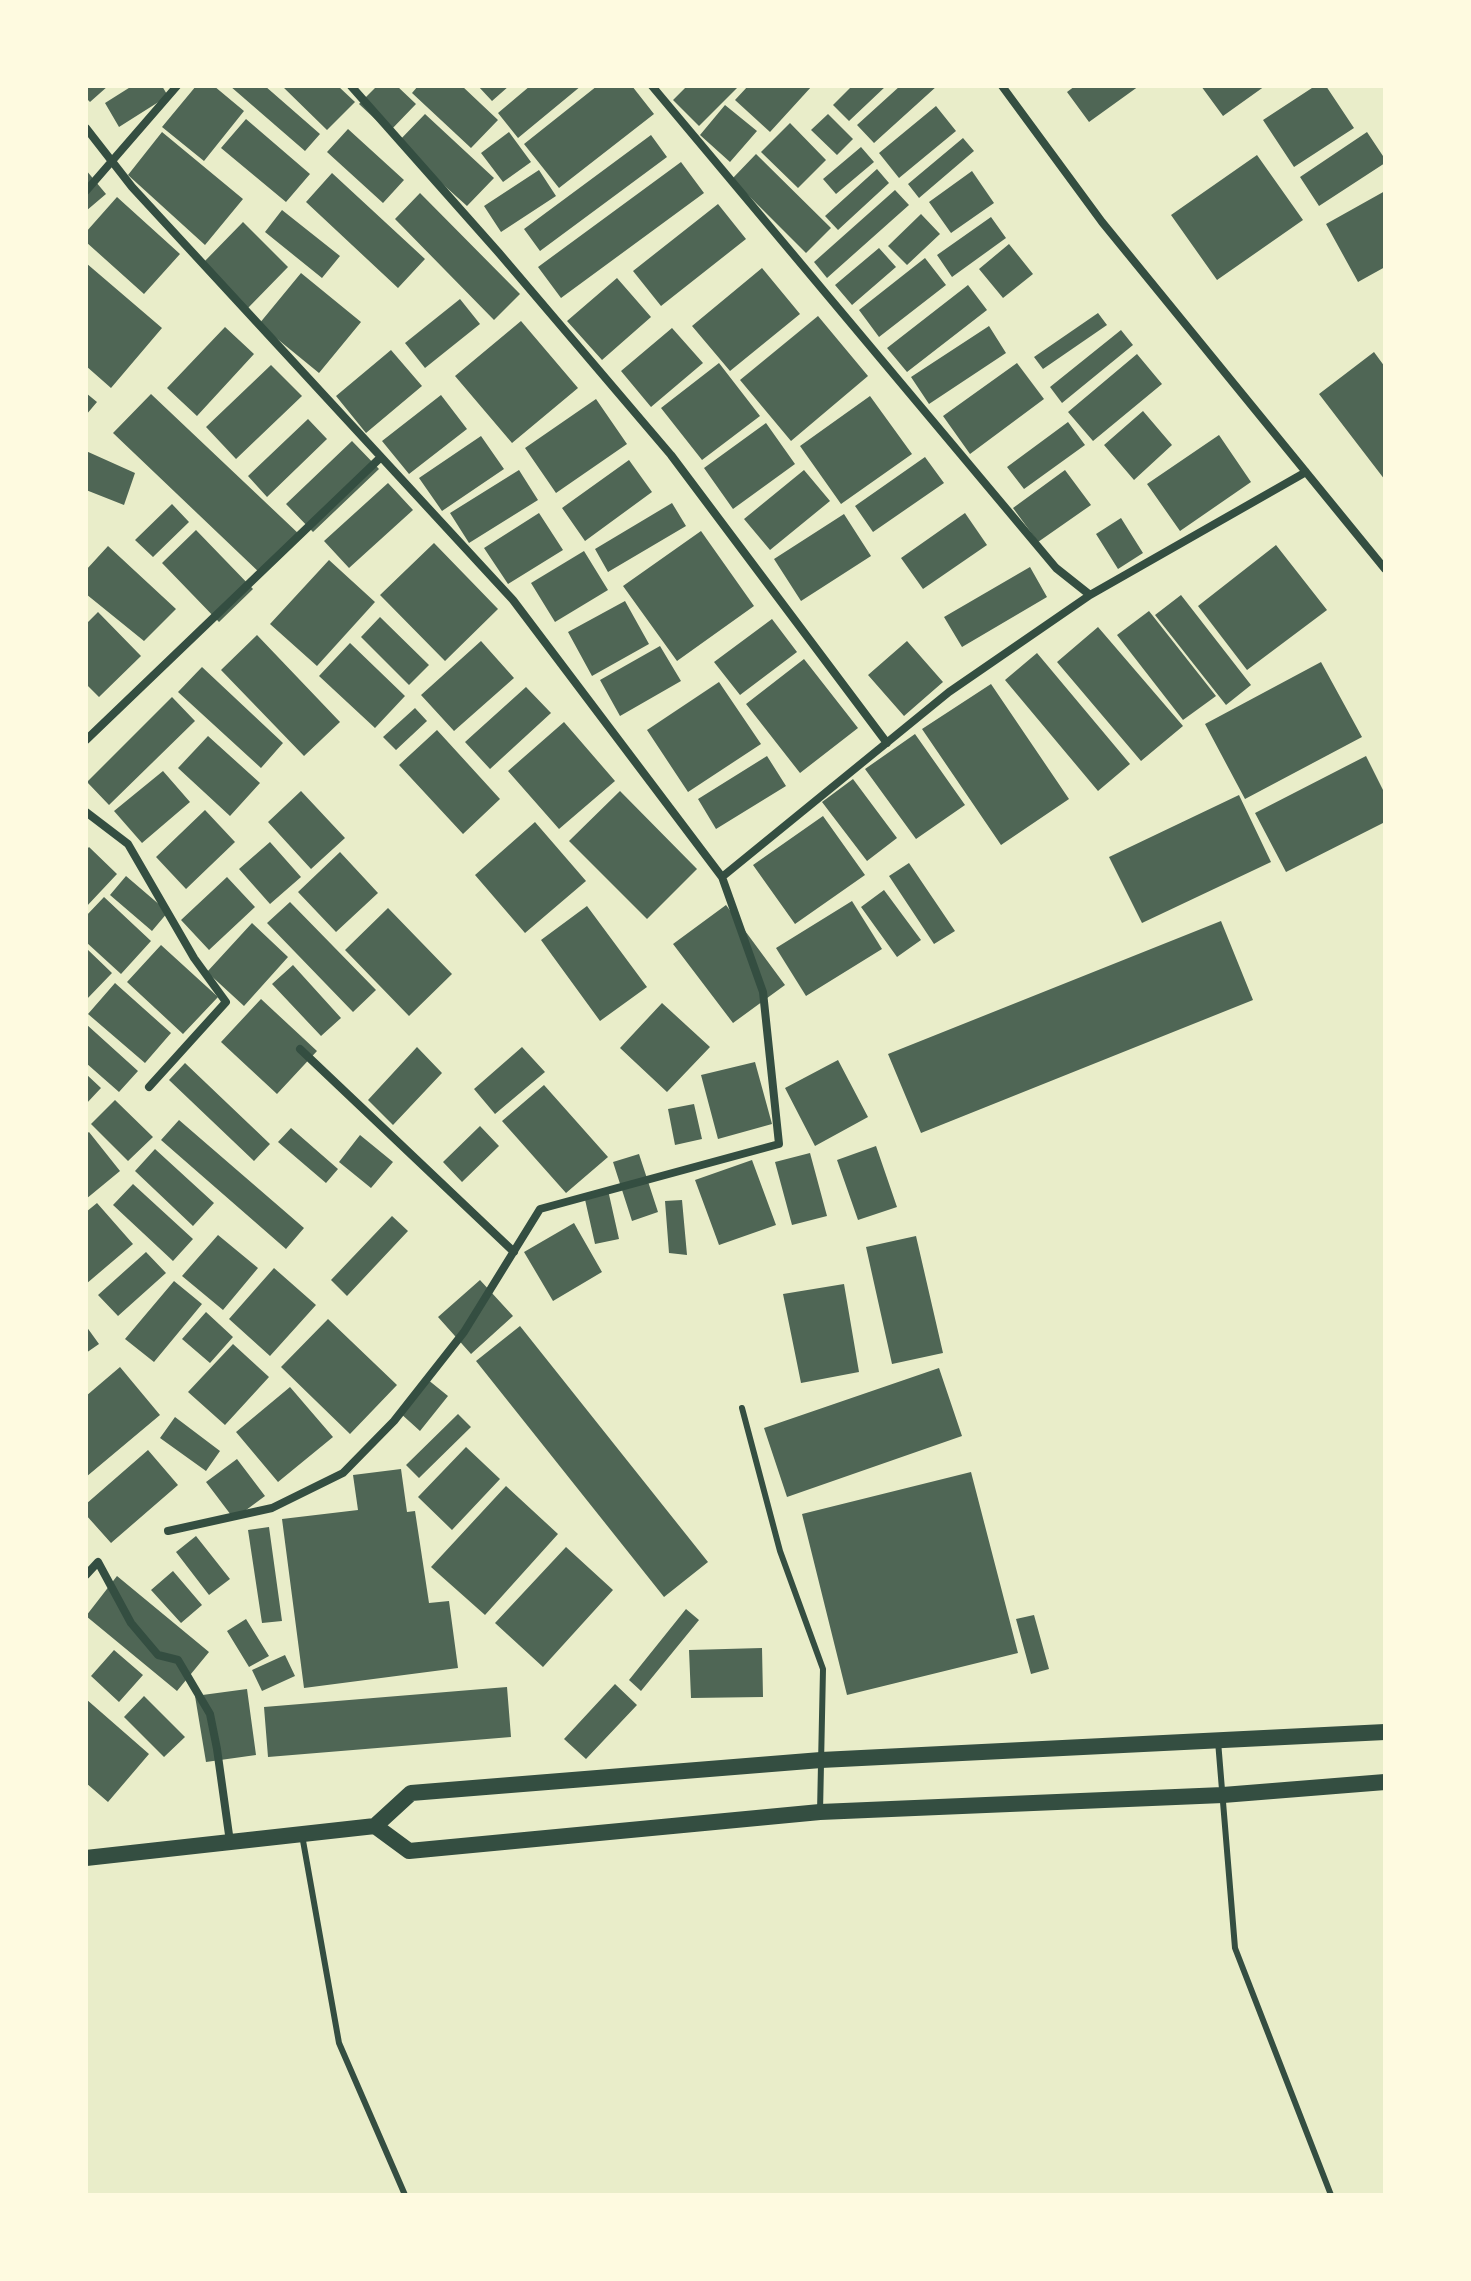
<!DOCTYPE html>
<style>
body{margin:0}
#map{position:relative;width:1471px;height:2281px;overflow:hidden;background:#e9edc9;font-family:"Asap Condensed",sans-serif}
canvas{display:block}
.frame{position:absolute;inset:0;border:88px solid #fefae0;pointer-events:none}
</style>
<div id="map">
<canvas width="1471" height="2281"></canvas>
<div class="frame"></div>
</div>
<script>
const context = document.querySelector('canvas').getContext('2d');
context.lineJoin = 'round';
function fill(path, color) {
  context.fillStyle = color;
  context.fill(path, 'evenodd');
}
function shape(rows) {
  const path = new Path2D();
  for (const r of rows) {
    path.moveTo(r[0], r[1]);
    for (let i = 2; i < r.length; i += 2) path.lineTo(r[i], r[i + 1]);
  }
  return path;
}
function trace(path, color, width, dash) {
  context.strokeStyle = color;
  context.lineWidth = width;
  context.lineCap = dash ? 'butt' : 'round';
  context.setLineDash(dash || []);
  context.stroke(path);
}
fill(shape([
 [86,86,108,86,90,102,86,98],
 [132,86,162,86,168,96,119,127,105,103],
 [196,86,214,86,244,111,204,161,162,127],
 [230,86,265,86,320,134,305,151],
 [282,86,338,86,355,102,327,130],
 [377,86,397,86,416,104,389,132,359,104],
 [418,86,462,86,498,120,471,148,412,93],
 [478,86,509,86,492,101],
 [530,86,581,86,518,138,498,113],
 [597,86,632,86,654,114,559,188,524,144],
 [687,86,739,86,699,126,673,100],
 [748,86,812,86,770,132,735,100],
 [852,86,886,86,849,121,833,105],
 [900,86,937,86,874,143,857,125],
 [1075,86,1139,86,1089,122,1067,92],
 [1201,86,1265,86,1223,116],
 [1315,86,1326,86,1354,128,1294,167,1263,120],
 [725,105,757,131,730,162,700,135],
 [936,106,956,131,899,178,879,153],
 [425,114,494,178,467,206,397,143],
 [828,114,853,139,837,155,811,130],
 [246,119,310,174,286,202,221,148],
 [790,123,826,160,798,188,761,152],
 [348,129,404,180,383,203,327,152],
 [162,132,243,199,205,245,128,175],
 [509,132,531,162,503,182,481,153],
 [1367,132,1385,159,1385,163,1319,206,1300,177],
 [651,135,667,157,540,251,524,229],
 [963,138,974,151,919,198,908,184],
 [861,147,874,162,836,194,823,179],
 [756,154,831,228,806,253,732,179],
 [1257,155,1303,220,1217,280,1171,215],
 [681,162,704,193,561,298,538,267],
 [877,169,889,183,838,230,825,216],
 [86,170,106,194,86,211],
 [539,170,556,196,501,232,484,206],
 [972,171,994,203,951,233,929,202],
 [332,173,425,259,398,288,306,202],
 [895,190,909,205,827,278,814,262],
 [1385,191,1385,267,1358,282,1326,224],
 [420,193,520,294,494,320,395,219],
 [117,197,180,254,144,294,86,242,86,232],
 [718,204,746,239,661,306,633,271],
 [282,210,340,256,322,278,265,232],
 [921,214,940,234,907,265,888,246],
 [991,217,1006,238,952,277,937,255],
 [243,222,288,267,248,308,203,263],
 [1009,244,1033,274,1003,298,979,269],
 [879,248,896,267,852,305,835,285],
 [925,258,946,285,879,337,859,310],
 [86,263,162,328,111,388,86,366],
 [762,268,800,314,730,371,692,326],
 [301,273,361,322,319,373,259,324],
 [617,278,651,317,602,360,567,321],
 [968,285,987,310,907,372,887,348],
 [460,299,480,324,425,368,405,343],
 [1098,313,1107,325,1043,369,1034,357],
 [818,316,868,376,791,441,740,380],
 [521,321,578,388,512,443,455,376],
 [989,326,1006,353,929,404,911,377],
 [225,327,254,354,197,416,167,388],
 [672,328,703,363,651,407,621,371],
 [1121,330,1133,345,1062,403,1050,387],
 [391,350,422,386,366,433,336,396],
 [1374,352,1385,367,1385,480,1319,394],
 [1137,354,1162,384,1093,441,1068,412],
 [719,363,760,416,702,460,661,408],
 [1017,363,1044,399,970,454,943,416],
 [271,365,302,396,236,459,206,427],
 [86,393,97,402,86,415],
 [151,394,300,535,262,575,113,433],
 [441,395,467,429,409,474,382,441],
 [870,396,912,454,841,504,800,446],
 [596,399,627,444,556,493,525,448],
 [1143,411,1172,445,1134,480,1104,445],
 [308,419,327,439,267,497,248,476],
 [1068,422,1085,445,1024,489,1007,467],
 [766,423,795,464,733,509,704,468],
 [1219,435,1251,482,1180,531,1147,484],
 [481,436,504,469,442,511,419,478],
 [352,441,379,469,313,532,286,504],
 [86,451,135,473,124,505,86,490],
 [925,457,944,483,873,532,855,506],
 [629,460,652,492,585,541,562,508],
 [519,470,538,500,469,543,450,513],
 [804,470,830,501,770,550,744,519],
 [1065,470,1091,505,1038,542,1013,508],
 [388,483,413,510,349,568,324,541],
 [672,503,686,526,608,572,595,549],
 [172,504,189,522,153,557,135,540],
 [539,513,563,550,508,584,484,548],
 [965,513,987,545,923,589,901,558],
 [844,514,871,556,801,601,774,559],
 [1121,518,1143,553,1118,569,1096,534],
 [196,530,253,589,219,622,162,563],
 [701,531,754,606,677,661,623,586],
 [434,543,498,609,445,661,380,595],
 [1276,545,1327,610,1247,670,1198,606],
 [108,546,176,609,144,641,86,594,86,570],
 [584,551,608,590,555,622,531,583],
 [329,560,375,602,317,666,270,624],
 [1030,567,1047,597,962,647,944,617],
 [1181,595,1251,685,1226,705,1155,615],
 [625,601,649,644,592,676,568,632],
 [1149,611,1216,696,1183,720,1117,635],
 [98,612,141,656,99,697,86,684,86,624],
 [380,617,429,665,409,685,361,637],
 [772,619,797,652,740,695,714,662],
 [1098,627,1183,726,1141,761,1057,662],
 [257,635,340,722,304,756,221,670],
 [481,641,514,678,454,731,421,695],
 [907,641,943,682,904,716,868,675],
 [350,643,405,696,375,728,319,676],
 [660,646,681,681,620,716,600,680],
 [1037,653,1130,764,1098,791,1005,680],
 [804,659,858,728,800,773,746,704],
 [1321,662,1362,737,1245,799,1205,724],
 [202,667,283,743,261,768,178,692],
 [719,682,761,744,688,792,647,730],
 [991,684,1069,799,1001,845,922,729],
 [526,687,551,713,490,769,465,742],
 [172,697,195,721,109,805,87,782],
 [415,708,427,721,396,750,383,737],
 [564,722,615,781,559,829,508,771],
 [437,730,500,799,463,834,399,765],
 [915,734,965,805,916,839,865,769],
 [208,736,260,783,230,816,178,768],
 [767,756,786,786,716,829,698,799],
 [1366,756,1385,794,1385,822,1286,872,1255,813],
 [163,771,190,802,142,843,114,811],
 [853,779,897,838,867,861,822,802],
 [301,791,345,838,311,869,268,822],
 [620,791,697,869,647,919,569,841],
 [1239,795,1271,862,1142,923,1109,857],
 [205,810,235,842,186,889,156,857],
 [823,816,865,875,795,924,753,865],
 [535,822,586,881,525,933,475,875],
 [270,842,301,877,270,904,239,869],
 [89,847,117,874,86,907,86,850],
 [340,852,378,893,336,932,298,892],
 [909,863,955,931,934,944,889,876],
 [126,876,168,912,152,931,110,895],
 [227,877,255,907,209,950,181,920],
 [884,890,921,940,897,957,861,907],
 [104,897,151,941,121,974,86,942,86,916],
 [852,901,882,949,806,996,776,948],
 [290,902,376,990,353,1012,267,923],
 [726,905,785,985,733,1023,673,944],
 [587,906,647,987,600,1021,541,940],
 [388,908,452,974,409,1016,345,950],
 [1221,921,1253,1000,921,1133,888,1054],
 [252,923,288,957,244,1006,207,972],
 [161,945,218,997,183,1034,127,982],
 [86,948,112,973,86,1000],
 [293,965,341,1018,321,1036,272,984],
 [115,983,171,1033,145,1063,88,1014],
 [261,999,317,1051,277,1094,221,1042],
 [662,1003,710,1047,667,1092,620,1048],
 [86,1024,138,1071,119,1092,86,1063],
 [417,1047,442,1073,393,1125,368,1100],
 [522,1047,545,1072,495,1114,474,1089],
 [838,1060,868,1117,815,1146,785,1088],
 [755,1062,772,1124,718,1139,701,1075],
 [185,1063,270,1144,254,1161,169,1080],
 [86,1074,101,1088,86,1104],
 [544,1085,608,1157,566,1193,502,1121],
 [115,1100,153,1137,128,1161,91,1124],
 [694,1104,702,1139,675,1145,668,1109],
 [179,1120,304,1228,286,1249,161,1140],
 [480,1126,499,1146,462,1182,443,1162],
 [291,1128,338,1169,326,1183,278,1142],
 [89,1132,120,1171,86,1199,86,1134],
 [360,1135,393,1162,371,1188,339,1162],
 [876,1146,897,1207,858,1220,837,1160],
 [155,1149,214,1203,193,1226,135,1171],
 [810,1153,827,1216,792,1225,775,1162],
 [639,1154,658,1212,632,1221,613,1162],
 [752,1160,776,1225,719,1245,695,1180],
 [133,1184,193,1239,173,1261,113,1205],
 [608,1190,619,1239,595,1244,584,1195],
 [682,1200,687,1255,669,1253,665,1201],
 [97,1203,133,1244,86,1284,86,1212],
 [392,1216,408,1231,347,1296,331,1280],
 [574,1223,602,1272,553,1301,524,1252],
 [218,1235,258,1268,223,1310,182,1276],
 [916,1236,943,1353,892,1364,866,1247],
 [146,1252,166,1273,118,1316,98,1295],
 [274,1268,316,1305,270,1356,229,1319],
 [480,1280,513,1316,471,1354,438,1317],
 [174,1281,202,1304,154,1362,125,1339],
 [844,1284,859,1372,801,1383,783,1294],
 [206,1312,233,1337,210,1363,182,1339],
 [328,1319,397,1385,350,1434,281,1367],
 [86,1326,99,1344,86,1353],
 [520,1326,708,1562,664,1597,476,1361],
 [233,1344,269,1377,225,1425,188,1392],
 [120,1367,160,1415,86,1477,86,1396],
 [939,1368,962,1436,787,1497,764,1428],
 [427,1379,448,1396,420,1431,399,1412],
 [290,1387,333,1437,278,1482,236,1432],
 [458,1414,471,1427,419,1478,406,1465],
 [175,1417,220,1451,206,1471,160,1438],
 [466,1447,500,1479,452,1530,418,1497],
 [148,1450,178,1485,111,1543,86,1515,86,1504],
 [237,1459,265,1496,234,1519,206,1482],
 [401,1469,407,1512,415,1511,429,1603,449,1601,458,1668,304,1688,282,1519,358,1510,353,1475],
 [971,1472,1018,1653,847,1695,802,1514],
 [506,1486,558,1534,485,1615,431,1567],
 [269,1527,282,1621,262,1623,248,1530],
 [196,1536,230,1579,209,1595,176,1552],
 [566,1547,613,1590,543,1667,495,1623],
 [173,1571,202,1605,181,1623,151,1590],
 [117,1576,209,1652,177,1691,86,1616],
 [686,1609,699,1620,641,1691,629,1680],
 [1034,1615,1049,1669,1031,1674,1016,1619],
 [246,1619,269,1656,249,1667,227,1631],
 [762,1648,763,1697,691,1698,689,1650],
 [114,1650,143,1675,119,1702,91,1676],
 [285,1655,295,1676,262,1691,252,1670],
 [615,1684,637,1705,586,1759,564,1739],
 [507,1687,511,1737,268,1757,264,1707],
 [247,1689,256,1755,206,1762,195,1696],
 [144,1696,185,1737,164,1757,124,1717],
 [86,1699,149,1754,108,1802,86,1783]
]), '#4f6655');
trace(shape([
 [742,1408,780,1551,823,1669,820,1812],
 [1218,1741,1235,1948,1331,2195],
 [302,1835,339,2043,405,2195]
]), '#344e41', 6);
trace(shape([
 [351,86,499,253,671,455,887,743],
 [652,86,1056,568,1090,595,1306,472],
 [1002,86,1102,222,1385,569],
 [86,128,132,187,513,600,722,877,949,692,1090,595],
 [86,191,177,86],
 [86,740,380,458],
 [86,812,128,844,194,958,226,1002,149,1087],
 [300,1049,514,1252],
 [168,1531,272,1508,343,1473,394,1421,464,1332,540,1209,779,1144,763,992,722,877],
 [86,1575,98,1562,131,1623,158,1655,178,1660,210,1714,217,1749,230,1842]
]), '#344e41', 8);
trace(shape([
 [375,1826,411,1793,821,1760,1385,1732],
 [86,1858,375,1826,409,1851,820,1812,1223,1795,1385,1782]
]), '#344e41', 16);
</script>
